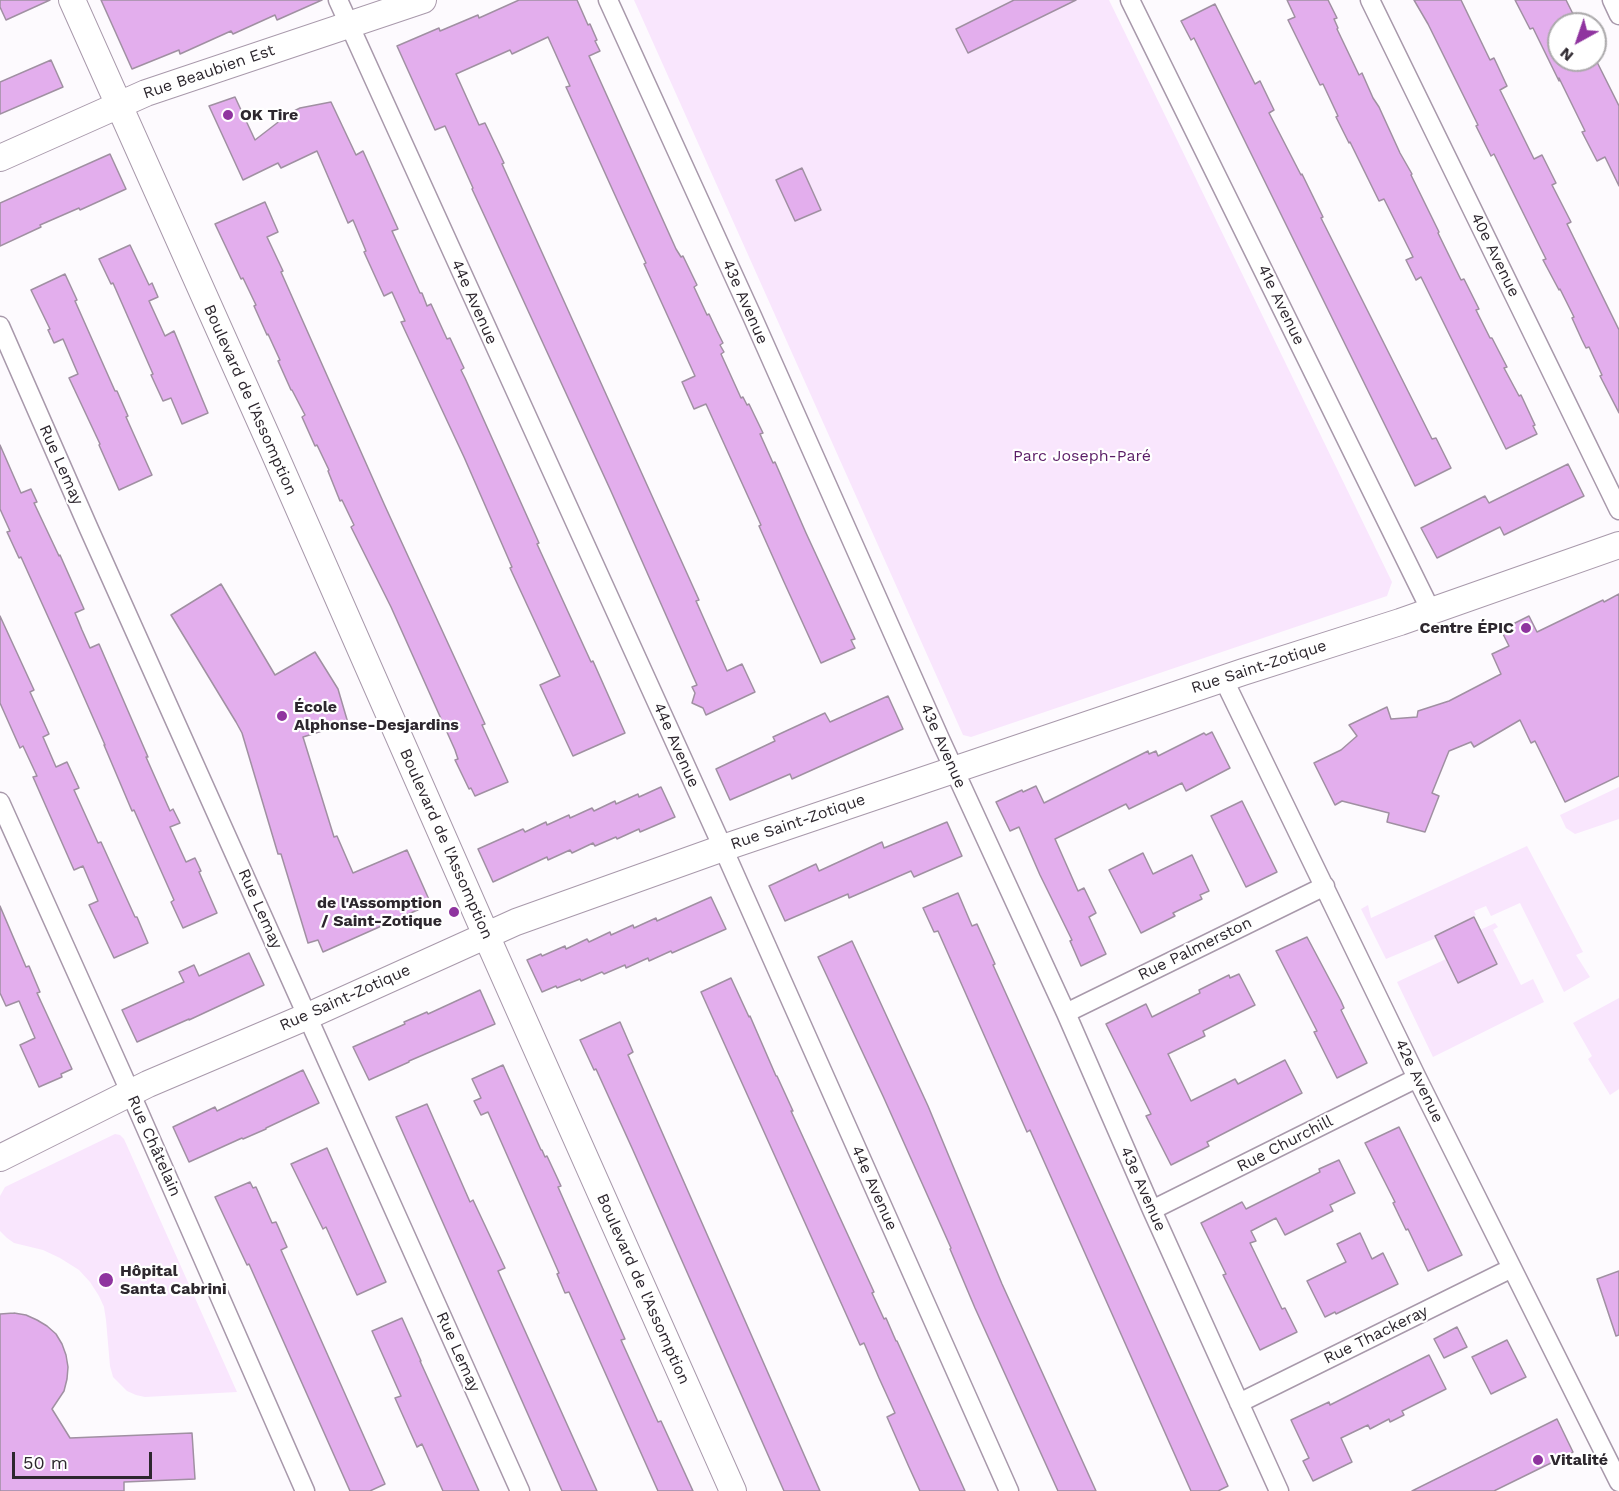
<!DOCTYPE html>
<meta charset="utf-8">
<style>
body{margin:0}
#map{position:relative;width:1619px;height:1491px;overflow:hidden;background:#fdfafe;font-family:"Work Sans",sans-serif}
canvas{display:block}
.north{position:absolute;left:1547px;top:12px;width:60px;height:60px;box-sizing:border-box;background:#fff;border:2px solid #aba9ab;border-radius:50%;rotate:220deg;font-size:16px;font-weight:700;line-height:24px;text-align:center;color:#2d272e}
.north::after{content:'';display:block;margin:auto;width:21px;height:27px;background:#8f349f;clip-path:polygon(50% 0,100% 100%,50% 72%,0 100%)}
.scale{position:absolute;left:12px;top:1452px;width:140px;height:27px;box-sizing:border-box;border:3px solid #2d272e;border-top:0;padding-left:8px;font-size:18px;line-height:21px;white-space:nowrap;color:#2d272e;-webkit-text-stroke:4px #fff;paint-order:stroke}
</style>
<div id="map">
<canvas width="1619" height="1491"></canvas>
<div class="north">N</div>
<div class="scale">50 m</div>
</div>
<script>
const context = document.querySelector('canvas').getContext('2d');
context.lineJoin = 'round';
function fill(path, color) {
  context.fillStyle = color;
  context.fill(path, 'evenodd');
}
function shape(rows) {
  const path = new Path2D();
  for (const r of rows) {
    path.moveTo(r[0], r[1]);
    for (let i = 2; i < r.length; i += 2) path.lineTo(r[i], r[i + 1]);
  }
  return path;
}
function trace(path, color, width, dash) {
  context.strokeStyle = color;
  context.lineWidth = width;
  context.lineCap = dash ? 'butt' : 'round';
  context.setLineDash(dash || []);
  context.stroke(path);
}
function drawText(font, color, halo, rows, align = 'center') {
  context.font = font + ' "Work Sans",sans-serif';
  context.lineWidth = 4.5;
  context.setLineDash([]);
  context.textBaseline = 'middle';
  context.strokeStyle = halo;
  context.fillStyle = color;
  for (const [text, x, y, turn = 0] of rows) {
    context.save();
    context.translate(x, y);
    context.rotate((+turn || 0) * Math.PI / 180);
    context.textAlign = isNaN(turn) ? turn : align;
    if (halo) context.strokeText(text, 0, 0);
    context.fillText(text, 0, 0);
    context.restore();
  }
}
fill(shape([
 [634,0,1109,0,1392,582,1387,596,971,737,963,735],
 [1619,787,1619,819,1575,834,1566,828,1560,815],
 [1527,846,1583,952,1576,955,1590,977,1564,992,1520,903,1491,916,1486,906,1474,911,1476,915,1435,936,1436,938,1386,959,1361,909,1368,905,1371,918],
 [1495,923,1498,927,1493,930,1521,985,1533,979,1544,1002,1433,1057,1397,982,1446,959,1458,983,1480,930],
 [1619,998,1619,1089,1610,1095,1588,1059,1592,1056,1573,1023],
 [115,1134,120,1135,124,1139,237,1392,145,1397,136,1395,127,1391,113,1377,110,1366,106,1320,104,1307,99,1296,90,1282,79,1270,60,1258,43,1250,14,1243,7,1238,0,1231,0,1196,5,1187]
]), '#f9e6fd');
const building = shape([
 [0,0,50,0,6,20,0,7,0,0],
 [101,0,322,0,277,20,275,15,233,34,231,31,180,54,179,50,132,69,101,0],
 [519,0,577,0,588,25,590,24,597,40,595,41,600,51,589,56,676,249,681,257,683,256,697,285,694,287,707,315,709,314,717,331,723,343,720,345,724,352,721,354,741,398,743,397,747,405,749,404,763,433,760,434,773,463,775,462,806,533,855,639,851,640,855,648,821,663,784,582,759,526,761,525,706,404,694,409,682,382,695,376,644,264,646,263,619,204,566,87,570,86,548,37,512,54,510,50,456,74,479,125,485,123,504,163,502,164,699,600,696,601,727,671,742,664,755,692,706,715,703,708,692,703,695,693,692,687,697,685,610,489,485,217,472,189,473,188,445,126,435,130,397,46,439,28,440,31,478,15,479,18,519,0],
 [1014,0,1076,0,968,53,956,29,1014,0],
 [1287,0,1328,0,1337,18,1334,19,1338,28,1337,29,1359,75,1362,73,1373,98,1379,107,1400,153,1412,174,1411,175,1439,232,1438,233,1461,280,1464,279,1479,309,1476,310,1490,338,1492,338,1507,367,1504,368,1519,396,1521,395,1535,425,1533,426,1537,434,1506,449,1421,277,1416,280,1406,260,1413,257,1384,199,1379,201,1350,142,1349,143,1336,117,1338,116,1323,84,1320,85,1288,20,1295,17,1287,0],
 [1414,0,1461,0,1490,60,1494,58,1507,86,1500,90,1534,159,1542,155,1556,183,1552,185,1571,222,1567,224,1619,330,1619,413,1600,376,1602,375,1589,347,1586,348,1582,340,1572,318,1574,317,1560,289,1559,290,1543,260,1546,259,1542,251,1494,154,1491,156,1476,126,1478,125,1428,24,1414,0],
 [1515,0,1566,0,1578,24,1559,24,1559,60,1596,60,1619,106,1619,186,1605,157,1597,161,1582,132,1585,131,1559,78,1559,81,1533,28,1530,29,1515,0],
 [1215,4,1255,84,1260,81,1274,110,1269,113,1301,175,1302,174,1323,217,1321,218,1432,439,1436,438,1451,468,1415,486,1194,38,1191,40,1181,21,1215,4],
 [51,60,63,87,0,114,0,82,51,60],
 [235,97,255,140,290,113,300,108,331,102,356,155,363,151,398,229,392,231,420,293,422,293,427,306,431,304,447,339,450,338,464,368,461,370,465,378,539,543,537,544,591,662,593,661,625,733,573,756,540,685,560,676,510,568,512,567,464,457,401,322,405,321,392,292,384,296,364,252,366,251,353,220,348,223,317,151,281,168,278,163,243,180,209,106,235,97],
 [110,154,126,189,80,210,79,208,40,225,41,227,0,246,0,203,110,154],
 [802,168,821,210,795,221,776,180,802,168],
 [265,202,278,232,267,237,283,271,281,272,385,506,485,724,482,725,508,782,475,796,471,788,469,789,455,760,458,759,455,750,391,607,351,527,354,525,342,500,340,501,328,471,329,470,317,445,315,446,302,417,305,415,292,390,291,390,278,361,280,360,268,334,267,335,254,306,256,305,243,278,241,279,215,224,265,202],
 [130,245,149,285,152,283,158,297,149,301,165,336,174,331,208,413,182,424,171,398,163,401,151,375,153,374,113,283,111,284,99,259,130,245],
 [65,274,77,300,75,301,115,391,117,391,128,416,126,417,152,475,119,490,99,445,100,444,69,378,78,374,63,339,54,343,48,330,50,329,31,290,65,274],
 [0,445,21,493,31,489,37,502,34,503,59,556,60,555,84,609,75,613,82,630,90,648,99,644,148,757,146,757,170,811,173,809,180,823,170,827,186,862,195,858,201,871,199,872,217,913,183,928,171,902,174,900,134,810,132,811,104,745,105,745,73,672,21,557,19,558,7,532,10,531,0,509,0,445],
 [1568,464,1584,496,1504,535,1500,527,1437,558,1421,528,1485,496,1489,503,1568,464],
 [221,584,275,675,315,652,338,689,348,723,303,737,334,837,337,836,353,873,407,850,431,904,323,952,318,940,308,943,281,854,278,854,242,733,236,722,171,615,221,584],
 [1619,594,1619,776,1565,802,1535,741,1531,743,1520,720,1474,747,1471,742,1449,751,1432,793,1439,796,1425,832,1387,822,1389,813,1342,801,1335,805,1314,763,1341,750,1357,736,1349,725,1387,707,1391,719,1417,717,1418,711,1449,701,1501,674,1492,654,1509,646,1501,630,1529,616,1537,632,1603,600,1604,602,1619,594],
 [0,616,34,690,30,692,49,734,43,737,56,767,67,762,79,788,74,790,98,843,101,842,135,917,137,917,148,943,114,958,89,905,98,901,83,866,74,870,33,777,37,776,23,746,20,748,0,703,0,616],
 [888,696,903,729,792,779,790,774,730,800,716,769,775,741,773,737,825,713,830,722,888,696],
 [1212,732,1230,768,1186,791,1182,783,1129,809,1126,804,1055,839,1078,891,1084,888,1096,913,1089,917,1106,954,1081,966,1070,941,1072,940,1040,875,1019,827,1010,831,996,802,1022,790,1023,792,1036,786,1044,803,1148,751,1149,754,1156,751,1158,756,1204,733,1206,735,1212,732],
 [661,787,675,817,640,832,639,829,617,839,616,837,595,846,593,843,572,853,570,850,548,860,547,857,493,882,478,849,523,829,525,832,546,822,547,825,569,815,570,818,592,808,594,811,615,801,616,804,638,794,639,797,661,787],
 [1242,801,1277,872,1246,887,1211,816,1242,801],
 [947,822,962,856,914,877,911,871,849,898,848,894,785,921,769,886,816,864,819,871,882,842,884,848,947,822],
 [1143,853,1153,874,1192,855,1209,891,1200,895,1202,899,1173,913,1175,916,1141,933,1109,870,1143,853],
 [958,893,972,926,977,924,995,964,993,965,1228,1486,1218,1491,1191,1491,1030,1130,1027,1132,938,931,934,932,923,908,958,893],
 [711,897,726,929,672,953,671,951,649,961,648,958,626,968,625,965,604,974,602,972,581,981,580,979,557,988,556,986,542,992,527,960,541,954,542,956,565,946,566,949,587,939,589,942,610,932,611,935,633,925,634,928,656,918,657,921,711,897],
 [0,906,26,967,29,966,40,992,37,993,72,1069,61,1074,62,1077,39,1087,20,1045,35,1038,19,1001,6,1006,0,993,0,906],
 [1474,917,1497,964,1458,983,1435,936,1474,917],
 [1307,937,1341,1001,1344,1008,1341,1010,1367,1063,1337,1078,1314,1032,1317,1031,1276,951,1307,937],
 [852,941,928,1106,1002,1284,1096,1491,1058,1491,975,1308,950,1249,951,1248,883,1096,818,957,852,941],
 [249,953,264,985,189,1020,189,1019,137,1042,122,1010,184,982,179,972,194,965,199,976,249,953],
 [1239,974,1255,1005,1203,1031,1205,1036,1168,1054,1191,1101,1235,1079,1238,1084,1285,1060,1302,1093,1207,1142,1209,1146,1171,1165,1146,1116,1151,1114,1106,1024,1146,1004,1152,1017,1200,993,1199,990,1229,975,1230,978,1239,974],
 [731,978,749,1017,750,1016,776,1076,777,1076,793,1111,791,1111,874,1292,872,1293,884,1319,886,1318,896,1341,897,1341,965,1491,920,1491,909,1467,887,1417,895,1413,879,1378,864,1343,860,1345,701,992,731,978],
 [480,990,495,1024,409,1061,409,1062,369,1080,353,1047,405,1024,404,1022,427,1012,428,1014,480,990],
 [620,1022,633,1052,628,1055,820,1491,784,1491,632,1148,596,1069,594,1070,580,1040,620,1022],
 [503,1065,541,1150,542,1150,545,1157,547,1156,561,1186,558,1187,625,1339,621,1340,658,1422,661,1421,693,1491,658,1491,569,1292,565,1293,557,1274,559,1273,488,1112,481,1115,474,1101,481,1098,472,1079,503,1065],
 [303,1070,319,1103,266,1128,266,1129,243,1139,242,1138,189,1162,173,1127,215,1107,217,1111,303,1070],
 [427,1104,470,1202,473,1200,505,1268,498,1271,597,1491,562,1491,396,1117,427,1104],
 [1399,1127,1462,1255,1428,1271,1408,1229,1406,1230,1393,1203,1395,1202,1365,1143,1399,1127],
 [327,1148,386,1282,357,1295,326,1227,323,1229,291,1164,327,1148],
 [1339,1160,1355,1193,1330,1205,1333,1211,1285,1235,1276,1218,1251,1231,1256,1241,1250,1243,1282,1309,1285,1308,1297,1332,1260,1350,1223,1275,1226,1274,1201,1223,1242,1202,1246,1209,1320,1172,1319,1169,1339,1160],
 [250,1182,253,1188,256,1187,272,1223,276,1222,287,1247,281,1250,385,1484,370,1491,350,1491,249,1264,247,1265,215,1197,250,1182],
 [1360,1233,1372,1259,1383,1253,1398,1284,1336,1314,1335,1312,1325,1317,1307,1281,1346,1262,1337,1244,1360,1233],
 [1619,1271,1619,1335,1616,1336,1597,1279,1619,1271],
 [14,1313,26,1315,37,1320,47,1326,56,1334,62,1344,66,1355,68,1367,67,1379,64,1391,52,1409,70,1438,192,1433,195,1479,124,1482,124,1491,0,1491,0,1314,14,1313],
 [402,1318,421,1361,420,1361,479,1491,443,1491,422,1444,417,1447,395,1398,401,1396,372,1331,402,1318],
 [1457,1327,1467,1347,1444,1358,1434,1339,1457,1327],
 [1507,1340,1526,1377,1491,1394,1472,1357,1507,1340],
 [1429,1355,1446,1389,1402,1411,1404,1415,1390,1422,1389,1419,1370,1429,1368,1425,1341,1438,1352,1462,1313,1481,1303,1461,1309,1458,1291,1420,1329,1402,1330,1405,1429,1355],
 [1557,1419,1573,1452,1555,1461,1494,1491,1412,1491,1557,1419]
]);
fill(building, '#e3aeed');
trace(building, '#a090a2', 1.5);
const street = shape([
 [338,0,723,848,1009,1491],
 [608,0,752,316,940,739,1066,1013,1152,1210,1279,1491],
 [1130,0,1431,611],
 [1370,0,1619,510],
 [1612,0,1619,15],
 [0,326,89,529,520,1491],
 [1223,678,1417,1078,1619,1482],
 [0,802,123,1076,305,1491],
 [1066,1013,1325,886],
 [1152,1210,1417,1078],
 [1239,1403,1512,1268]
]);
const secondary = shape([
 [72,0,273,450,486,935,733,1491],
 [0,158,146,93,423,0],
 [0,1158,148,1084,308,1016,516,922,723,848,1243,672,1400,622,1619,545]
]);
trace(street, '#a899ab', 21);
trace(secondary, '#a899ab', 28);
trace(street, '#fff', 18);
trace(secondary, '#fff', 26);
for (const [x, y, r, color] of [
 [228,115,6,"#8f349f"],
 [1526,628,6,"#8f349f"],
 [282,716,6,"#8f349f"],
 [454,912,6,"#8f349f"],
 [106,1280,8,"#8f349f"],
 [1538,1460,6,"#8f349f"]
]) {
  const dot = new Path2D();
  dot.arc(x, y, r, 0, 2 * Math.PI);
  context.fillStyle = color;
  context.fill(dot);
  trace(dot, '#fff', 2);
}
drawText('16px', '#2d272e', '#fff', [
 ["Rue Beaubien Est",209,72,-19],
 ["40e Avenue",1495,255,64],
 ["44e Avenue",474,302,66],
 ["43e Avenue",745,302,66],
 ["41e Avenue",1281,305,64],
 ["Boulevard de l'Assomption",250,400,66],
 ["Rue Lemay",61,465,66],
 ["Rue Saint-Zotique",1259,667,-18],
 ["44e Avenue",676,745,66],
 ["43e Avenue",943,746,66],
 ["Rue Saint-Zotique",798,822,-19],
 ["Boulevard de l'Assomption",446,844,66],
 ["Rue Lemay",260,909,66],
 ["Rue Palmerston",1195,949,-26],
 ["Rue Saint-Zotique",345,998,-24],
 ["42e Avenue",1419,1081,64],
 ["Rue Churchill",1285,1144,-27],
 ["Rue Châtelain",154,1146,66],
 ["44e Avenue",874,1188,66],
 ["43e Avenue",1143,1189,66],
 ["Boulevard de l'Assomption",643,1289,66],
 ["Rue Thackeray",1376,1335,-26],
 ["Rue Lemay",458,1352,66]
]);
drawText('bold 16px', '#2d272e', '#fff', [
 ["OK Tire",240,115],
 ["Centre ÉPIC",1514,628,"right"],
 ["École",294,707],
 ["Alphonse-Desjardins",294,725],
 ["de l'Assomption",442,903,"right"],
 ["/ Saint-Zotique",442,921,"right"],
 ["Hôpital",120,1271],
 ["Santa Cabrini",120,1289],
 ["Vitalité",1550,1460]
], 'left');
drawText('16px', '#5a1c66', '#fff', [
 ["Parc Joseph-Paré",1082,456]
]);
</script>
